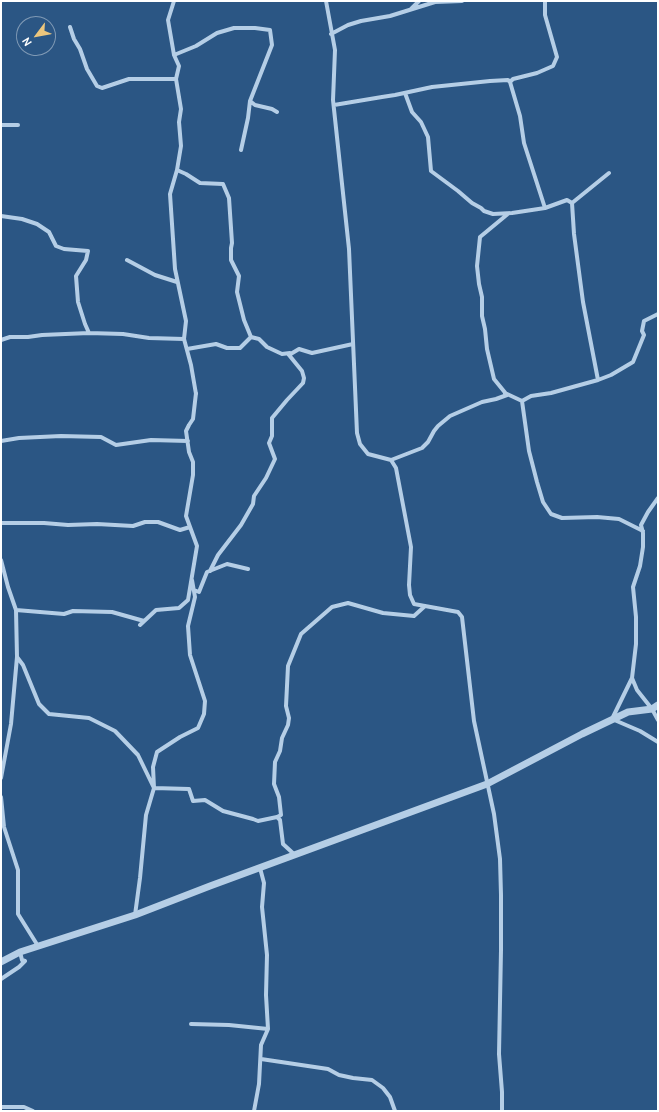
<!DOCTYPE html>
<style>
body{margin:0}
#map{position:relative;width:659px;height:1112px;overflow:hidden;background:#2b5684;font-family:Cabin,sans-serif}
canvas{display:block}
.frame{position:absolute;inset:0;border:2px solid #fff;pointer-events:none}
.north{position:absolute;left:16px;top:16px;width:40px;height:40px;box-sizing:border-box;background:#2b5684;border:1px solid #809ab5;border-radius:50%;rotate:238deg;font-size:11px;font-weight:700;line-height:16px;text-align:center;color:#fff}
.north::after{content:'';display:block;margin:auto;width:14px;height:18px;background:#ecc67d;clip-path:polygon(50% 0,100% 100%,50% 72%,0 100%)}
</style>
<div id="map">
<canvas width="659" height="1112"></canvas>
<div class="frame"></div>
<div class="north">N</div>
</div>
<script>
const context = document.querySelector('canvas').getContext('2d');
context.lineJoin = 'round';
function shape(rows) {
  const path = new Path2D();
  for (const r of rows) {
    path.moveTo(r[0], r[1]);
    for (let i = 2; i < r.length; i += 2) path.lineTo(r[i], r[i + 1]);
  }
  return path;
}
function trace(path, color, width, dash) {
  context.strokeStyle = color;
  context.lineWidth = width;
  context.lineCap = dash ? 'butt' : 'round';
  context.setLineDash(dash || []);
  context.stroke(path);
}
trace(shape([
 [174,1,168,20,174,55,179,66,176,79,181,109,179,122,181,146,177,170,170,194,175,269,186,321,184,339],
 [326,1,335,50,333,100,349,249,357,433,360,444,368,454,391,460,396,468,411,547,409,585,410,595,414,604,458,612,462,617,474,721,494,814,500,859,501,895,501,950,499,1054,502,1092,502,1111],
 [545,1,545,15,557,57,553,66,537,73,513,79,510,82,520,116,524,143,545,208,567,200,572,203],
 [411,9,419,1],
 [70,27,74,39,80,49,87,69,97,86,102,88,129,79,176,79],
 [331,34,348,25,361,21,390,16,435,2,462,1],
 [174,55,196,46,217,33,234,28,255,28,270,30,272,45,250,101,248,118,241,150],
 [405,93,412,112,421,122,428,137,431,171,458,191,472,203,481,208,484,211,493,214,512,213,545,208],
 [250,101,255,105,272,109,277,112],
 [334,105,382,97,395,95,432,87,490,81,508,80,510,82],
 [1,125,18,125],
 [177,170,186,174,200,183,223,184,229,198,232,243,231,248,231,260,239,276,237,292,244,320,251,337,259,339,267,347,282,354,290,353],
 [609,173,572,203,574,234,583,302,598,380,611,375,633,362,644,335,642,331,644,321,658,314],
 [1,216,22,219,37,224,49,232,56,246,64,249,88,251,86,260,76,276,78,302,85,324,89,333,123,334,149,338,184,339,191,365,196,394],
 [127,260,155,275,177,282],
 [1,340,10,337,28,337,42,335,89,333],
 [187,349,216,344,227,348,240,348,251,337],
 [505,393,522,401,531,396,551,393,598,380],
 [522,401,529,451,537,482,543,502,551,514,562,518,597,517,619,519,643,531],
 [1,441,19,438,61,436,101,437,116,445,151,440,188,441],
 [391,460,422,448,428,442,434,431,438,426,450,416,482,402,496,399,507,395,494,379,487,349,485,329,482,316,482,297,479,284,477,266,480,237,509,213],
 [658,498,648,512,641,525,643,533,643,547,640,566,633,587,636,617,636,644,632,678,612,719,640,731,658,742],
 [1,523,44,523,68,525,97,524,133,526,145,522,158,522,180,530,190,527],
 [1,560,8,587,16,610,17,657,23,665,39,704,49,714,89,718,115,731,138,755,154,788,189,789,193,801,205,800,223,811,253,819,258,821,277,817,280,820,283,844,295,855],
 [210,571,218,555,241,525,253,504,254,496,266,478,275,459,269,443,272,436,272,418,287,400,303,383,304,378,302,371,289,355,299,349,312,353,353,344],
 [194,590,199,592,207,572,227,564,248,569],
 [16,610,64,614,73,611,112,612,144,621],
 [140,625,156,610,179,608,188,600,197,546,186,516,193,475,193,462,189,452,186,431,189,425,193,419,196,393],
 [632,678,637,690,652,709,658,720],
 [1,778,11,724,17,657],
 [1,797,4,827,18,870,18,914,38,946],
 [277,817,281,815,279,797,274,784,275,762,280,751,282,738,288,725,289,718,286,706,288,666,301,634,332,607,348,603,383,613,414,616,425,606],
 [135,915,140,878,146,815,154,788,153,767,157,752,180,737,198,728,204,714,205,701,190,655,188,626,195,597,192,580],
 [1,979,19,967,25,961,22,960,20,952],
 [191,1024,229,1025,268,1029],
 [261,1059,328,1069,339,1075,353,1078,372,1080,383,1088,390,1097,395,1111],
 [1,1107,24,1107,33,1111],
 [254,1111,259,1084,261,1045,268,1029,266,995,267,955,262,907,264,883,260,868]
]), '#b5cee6', 4);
trace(shape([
 [1,962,20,952,135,915,210,886,487,784,582,734,628,712,652,709,658,705]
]), '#b5cee6', 7);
</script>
